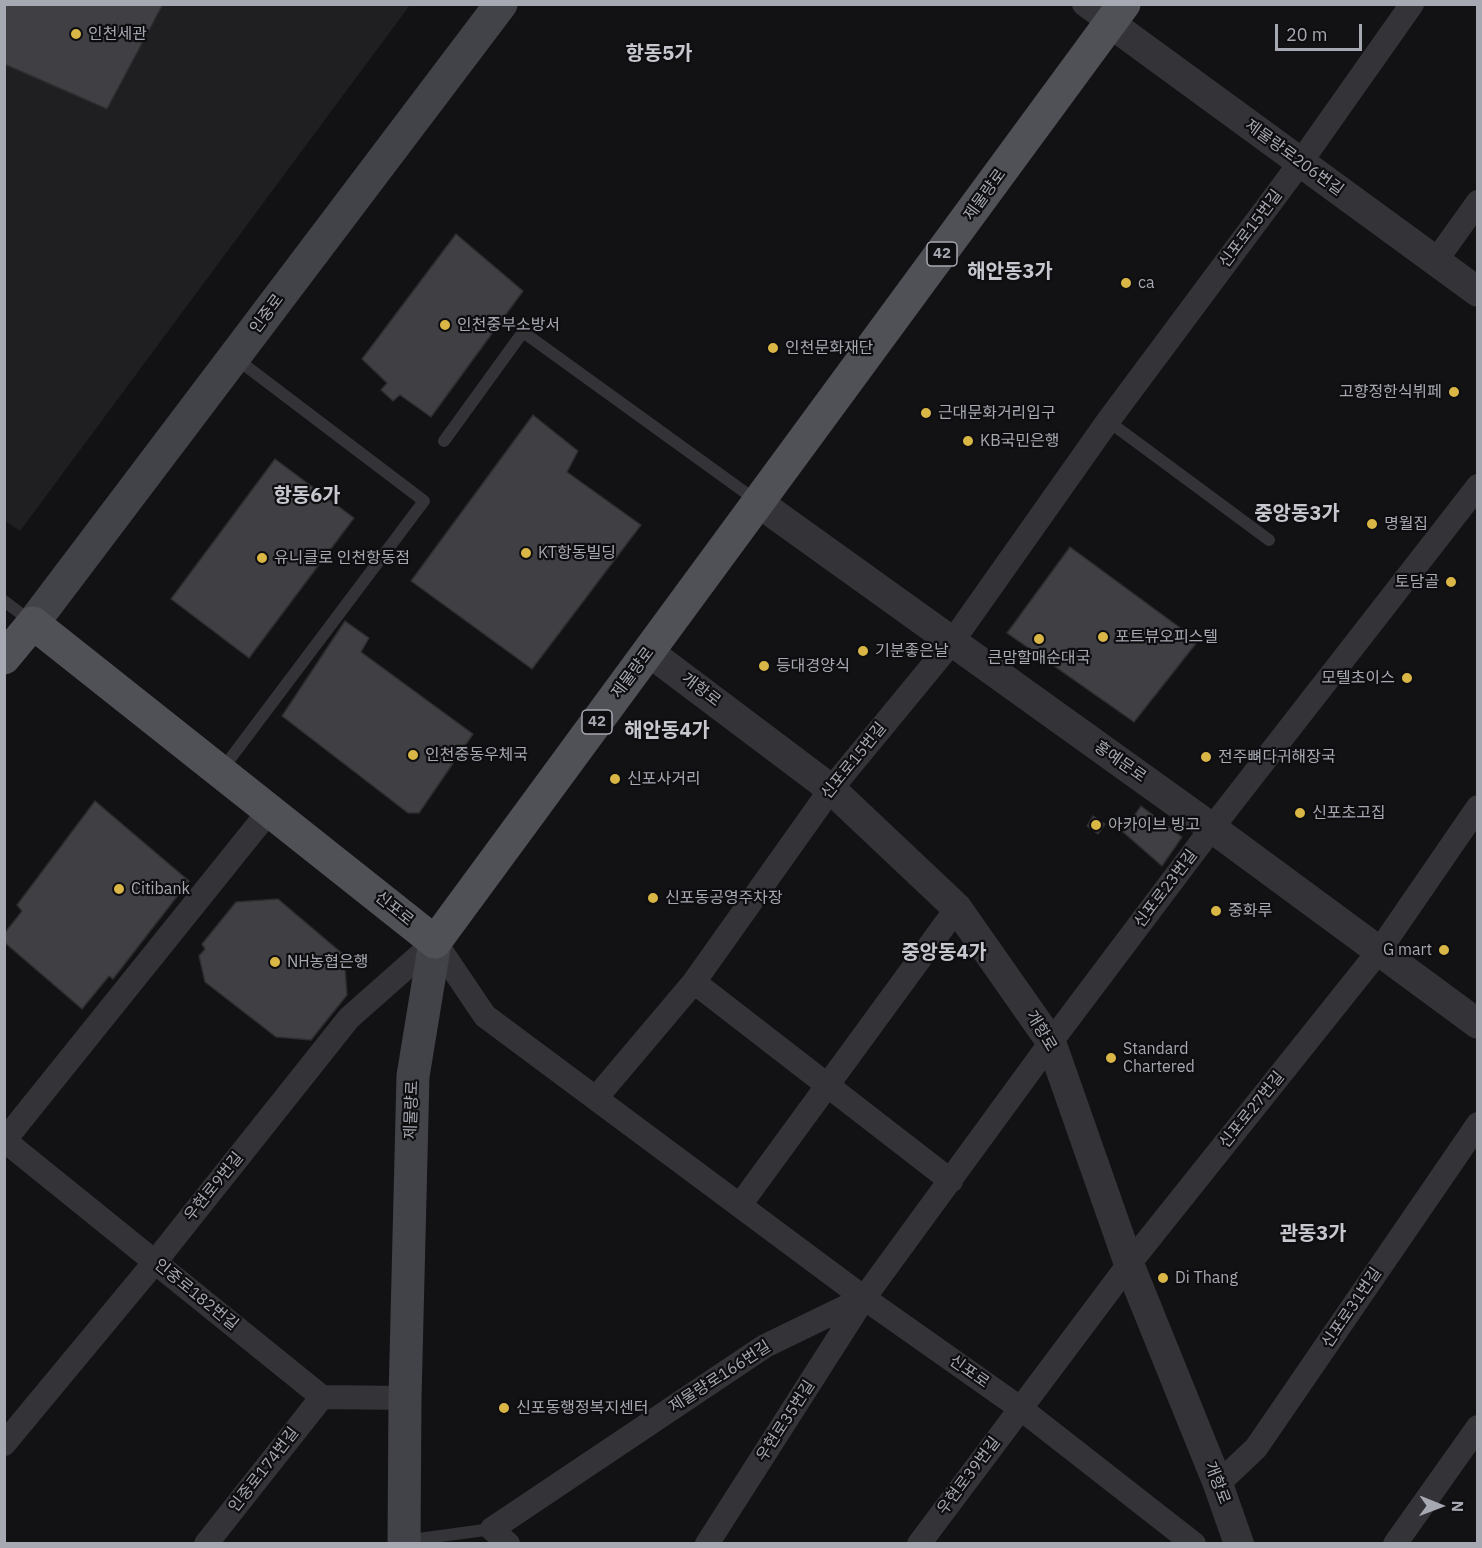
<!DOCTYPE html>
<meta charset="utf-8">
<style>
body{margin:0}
#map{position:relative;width:1482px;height:1548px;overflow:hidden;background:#121214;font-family:"IBM Plex Sans",sans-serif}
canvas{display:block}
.frame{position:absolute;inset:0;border:6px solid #a6a8b2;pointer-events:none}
.north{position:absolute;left:1410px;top:1476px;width:60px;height:60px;-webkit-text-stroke:4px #0e0d0f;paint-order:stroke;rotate:91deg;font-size:16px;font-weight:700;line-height:24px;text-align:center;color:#a6a8b2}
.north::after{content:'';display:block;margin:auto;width:21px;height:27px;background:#a6a8b2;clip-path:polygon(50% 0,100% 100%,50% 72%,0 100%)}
.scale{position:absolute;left:1275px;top:24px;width:87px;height:27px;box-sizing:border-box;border:3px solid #a6a8b2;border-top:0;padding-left:8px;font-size:18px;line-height:21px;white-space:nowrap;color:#a6a8b2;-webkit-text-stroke:4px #0e0d0f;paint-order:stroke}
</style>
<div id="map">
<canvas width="1482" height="1548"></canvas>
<div class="frame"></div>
<div class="north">N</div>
<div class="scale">20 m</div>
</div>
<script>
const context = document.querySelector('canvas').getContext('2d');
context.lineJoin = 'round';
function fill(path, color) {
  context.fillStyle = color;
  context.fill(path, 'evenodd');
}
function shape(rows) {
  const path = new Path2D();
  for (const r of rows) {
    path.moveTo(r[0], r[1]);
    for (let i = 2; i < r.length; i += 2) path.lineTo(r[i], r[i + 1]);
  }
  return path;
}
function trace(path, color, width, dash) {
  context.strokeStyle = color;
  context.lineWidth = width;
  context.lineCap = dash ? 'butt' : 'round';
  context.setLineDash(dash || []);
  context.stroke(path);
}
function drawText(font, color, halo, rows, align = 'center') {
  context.font = font + ' "IBM Plex Sans","Noto Sans KR",sans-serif';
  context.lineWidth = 4.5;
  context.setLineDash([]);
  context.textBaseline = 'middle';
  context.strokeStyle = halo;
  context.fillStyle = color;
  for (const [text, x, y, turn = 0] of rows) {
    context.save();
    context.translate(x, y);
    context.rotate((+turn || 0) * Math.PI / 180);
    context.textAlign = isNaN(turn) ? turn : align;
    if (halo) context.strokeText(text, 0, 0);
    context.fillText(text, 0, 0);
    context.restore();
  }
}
fill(shape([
 [5,5,410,5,20,531,5,521]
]), '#1f1e20');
const building = shape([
 [4,4,163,4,107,109,4,64,4,4],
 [456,234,523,291,431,417,400,395,393,401,381,390,387,383,362,359,456,234],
 [533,415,578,451,567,472,641,525,532,669,411,581,533,415],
 [275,459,354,518,249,658,171,599,275,459],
 [1070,547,1198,641,1134,722,1007,633,1070,547],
 [345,621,369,638,361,652,473,734,419,813,408,813,282,716,345,621],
 [95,801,189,881,113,979,109,976,82,1009,4,942,4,934,22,911,17,905,95,801],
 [1141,806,1182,837,1162,866,1123,832,1141,806],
 [1093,816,1105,824,1098,834,1087,826,1093,816],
 [278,899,344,955,347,995,311,1040,276,1037,205,982,199,956,205,949,202,944,236,902,278,899]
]);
fill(building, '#403f43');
trace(building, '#2d2d2f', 1.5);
trace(shape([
 [1108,421,1269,540],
 [444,441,523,332,757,501],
 [4,601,32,622],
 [221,771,424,501,234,357],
 [404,1541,492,1529]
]), '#343438', 12);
trace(shape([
 [1084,4,1110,23],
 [1435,262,1478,202],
 [694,982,951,1181],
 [596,1098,694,982,831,789,952,642,1108,421,1300,163,1412,4],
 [4,1140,322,1397,405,1398],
 [4,1141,270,810],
 [740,1205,957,908],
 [4,1444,155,1262,349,1018,435,942,485,1016,864,1298,1020,1408,1194,1544],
 [1218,1484,1256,1448,1478,1124],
 [206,1544,322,1397],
 [508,1544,492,1529,765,1346,864,1298],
 [707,1544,864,1298,1051,1042,1212,828,1478,486],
 [919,1544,1129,1264,1379,951,1478,807],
 [1395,1544,1478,1427]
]), '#343438', 24);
trace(shape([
 [1110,23,1478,292],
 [759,503,1212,828,1478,1024],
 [649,652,831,789,957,908,1051,1042,1129,1264,1218,1484,1239,1544]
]), '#343438', 30);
trace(shape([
 [33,623,501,4],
 [404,1544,405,1398,413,1076,435,942]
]), '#424348', 33);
trace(shape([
 [4,658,33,623,435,942,1124,4]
]), '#505157', 33);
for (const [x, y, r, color] of [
 [76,34,6,"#d9b645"],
 [1126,283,6,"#d9b645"],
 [445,325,6,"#d9b645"],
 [773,348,6,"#d9b645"],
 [1454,392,6,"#d9b645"],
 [926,413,6,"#d9b645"],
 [968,441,6,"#d9b645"],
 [1372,524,6,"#d9b645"],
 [526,553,6,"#d9b645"],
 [262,558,6,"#d9b645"],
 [1451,582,6,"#d9b645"],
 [1103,637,6,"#d9b645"],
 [1039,639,6,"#d9b645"],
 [863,651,6,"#d9b645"],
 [764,666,6,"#d9b645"],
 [1407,678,6,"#d9b645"],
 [413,755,6,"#d9b645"],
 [1206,757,6,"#d9b645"],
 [615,779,6,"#d9b645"],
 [1300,813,6,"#d9b645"],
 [1096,825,6,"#d9b645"],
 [119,889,6,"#d9b645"],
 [653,898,6,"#d9b645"],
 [1216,911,6,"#d9b645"],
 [1444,950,6,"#d9b645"],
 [275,962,6,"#d9b645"],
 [1111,1058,6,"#d9b645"],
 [1163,1278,6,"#d9b645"],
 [504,1408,6,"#d9b645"]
]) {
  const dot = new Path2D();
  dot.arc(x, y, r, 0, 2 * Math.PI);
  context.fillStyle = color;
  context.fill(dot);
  trace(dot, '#0e0d0f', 2);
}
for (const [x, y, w] of [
 [942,254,30],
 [597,722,30]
]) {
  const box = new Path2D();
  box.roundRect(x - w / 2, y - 12, w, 24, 4.5);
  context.fillStyle = '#0e0d0f';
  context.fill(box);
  trace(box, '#a6a8b2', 1.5);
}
drawText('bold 15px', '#a6a8b2', null, [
 ["42",942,254],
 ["42",597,722]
]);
drawText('16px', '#a6a8b2', '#0e0d0f', [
 ["인천세관",88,34],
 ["ca",1138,283],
 ["인천중부소방서",457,325],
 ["인천문화재단",785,348],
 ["고향정한식뷔페",1442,392,"right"],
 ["근대문화거리입구",938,413],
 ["KB국민은행",980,441],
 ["명월집",1384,524],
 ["KT항동빌딩",538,553],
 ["유니클로 인천항동점",274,558],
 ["토담골",1439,582,"right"],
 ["포트뷰오피스텔",1115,637],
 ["기분좋은날",875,651],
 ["큰맘할매순대국",1039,658,"center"],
 ["등대경양식",776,666],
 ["모텔초이스",1395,678,"right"],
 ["인천중동우체국",425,755],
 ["전주뼈다귀해장국",1218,757],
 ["신포사거리",627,779],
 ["신포초고집",1312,813],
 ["아카이브 빙고",1108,825],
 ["Citibank",131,889],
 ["신포동공영주차장",665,898],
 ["중화루",1228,911],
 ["G mart",1432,950,"right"],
 ["NH농협은행",287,962],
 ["Standard",1123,1049],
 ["Chartered",1123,1067],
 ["Di Thang",1175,1278],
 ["신포동행정복지센터",516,1408]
], 'left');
drawText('16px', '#a6a8b2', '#0e0d0f', [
 ["제물량로206번길",1294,158,36],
 ["제물량로",985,195,-54],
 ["신포로15번길",1251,229,-53],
 ["인중로",267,314,-53],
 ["제물량로",633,673,-53],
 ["개항로",701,690,37],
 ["신포로15번길",854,761,-51],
 ["홍예문로",1120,762,35],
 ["신포로23번길",1166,889,-53],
 ["신포로",394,909,39],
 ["개항로",1041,1031,59],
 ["제물량로",412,1110,-88],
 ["신포로27번길",1252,1110,-51],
 ["우현로9번길",214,1187,-51],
 ["인중로182번길",196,1295,39],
 ["신포로31번길",1352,1308,-56],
 ["신포로",969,1372,35],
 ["제물량로166번길",720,1377,-33],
 ["우현로35번길",786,1421,-57],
 ["인중로174번길",264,1470,-52],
 ["우현로39번길",969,1476,-53],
 ["개항로",1217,1483,69]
]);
drawText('bold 20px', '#c6c7cf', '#0e0d0f', [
 ["항동5가",659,54],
 ["해안동3가",1010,272],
 ["항동6가",307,496],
 ["중앙동3가",1297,514],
 ["해안동4가",667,731],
 ["중앙동4가",944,953],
 ["관동3가",1313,1234]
]);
</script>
